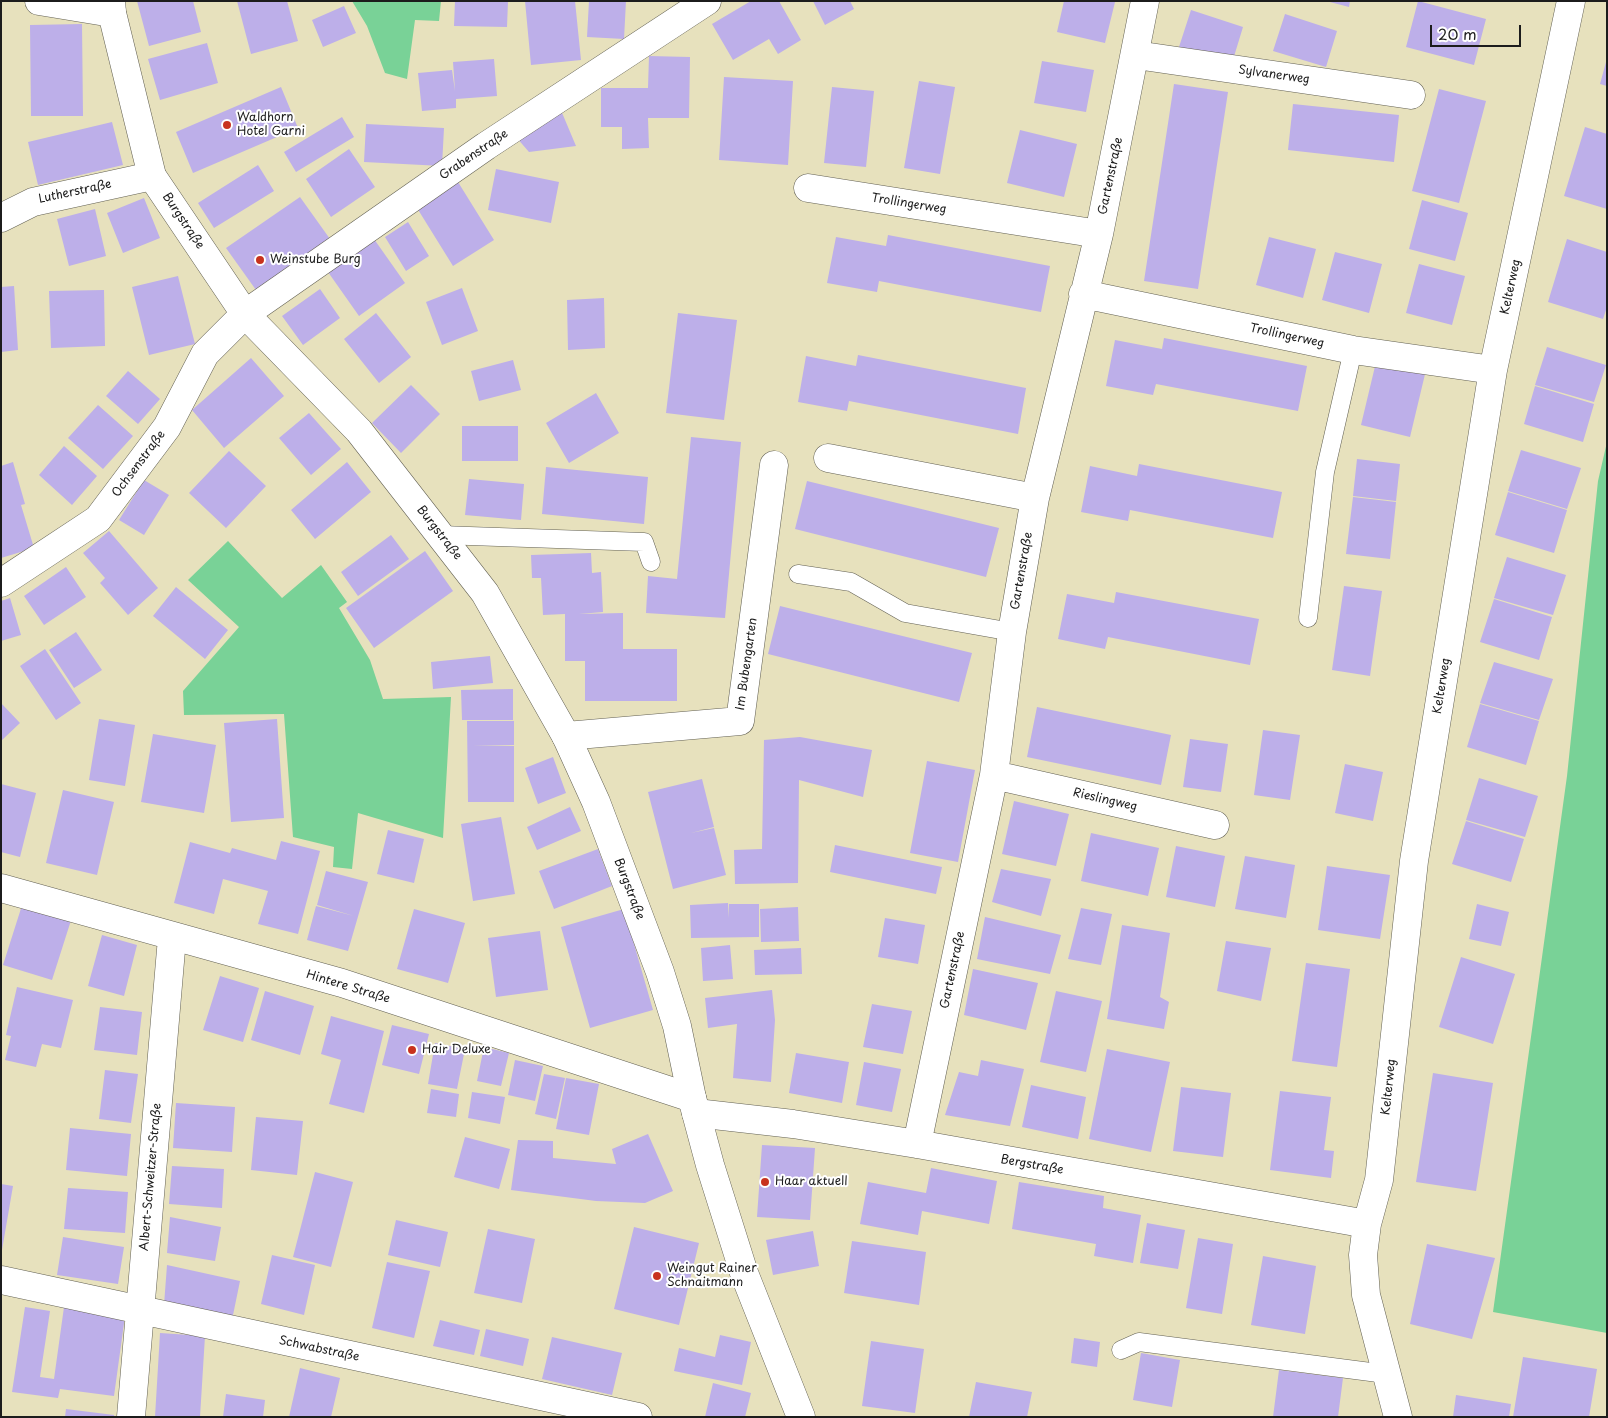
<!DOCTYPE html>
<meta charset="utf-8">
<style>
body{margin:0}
#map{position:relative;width:1608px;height:1418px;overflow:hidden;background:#e7e1bd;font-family:"Playpen Sans",sans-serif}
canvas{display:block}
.frame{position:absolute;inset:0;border:2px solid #1c1c1c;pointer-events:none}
.scale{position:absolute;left:1430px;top:25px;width:91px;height:22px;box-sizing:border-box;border:2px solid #1c1c1c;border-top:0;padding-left:6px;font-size:15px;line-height:18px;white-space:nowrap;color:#1c1c1c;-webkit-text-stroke:4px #fff;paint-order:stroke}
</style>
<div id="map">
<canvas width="1608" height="1418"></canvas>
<div class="frame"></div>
<div class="scale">20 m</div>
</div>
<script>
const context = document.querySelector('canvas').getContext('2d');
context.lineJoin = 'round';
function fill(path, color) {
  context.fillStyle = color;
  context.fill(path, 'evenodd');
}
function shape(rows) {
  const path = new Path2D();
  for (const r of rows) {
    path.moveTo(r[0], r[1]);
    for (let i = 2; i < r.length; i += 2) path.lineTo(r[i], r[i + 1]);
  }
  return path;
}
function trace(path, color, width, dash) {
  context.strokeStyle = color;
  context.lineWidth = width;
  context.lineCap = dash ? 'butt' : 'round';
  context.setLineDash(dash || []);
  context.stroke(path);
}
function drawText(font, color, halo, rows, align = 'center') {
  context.font = font + ' "Playpen Sans",sans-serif';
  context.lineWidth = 4;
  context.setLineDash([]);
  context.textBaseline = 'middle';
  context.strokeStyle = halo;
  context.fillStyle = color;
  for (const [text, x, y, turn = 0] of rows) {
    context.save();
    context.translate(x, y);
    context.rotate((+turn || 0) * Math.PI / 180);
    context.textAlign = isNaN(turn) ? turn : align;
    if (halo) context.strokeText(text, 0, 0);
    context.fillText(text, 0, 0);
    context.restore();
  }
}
fill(shape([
 [352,1,441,1,439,21,415,20,407,79,385,73,367,26],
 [1607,442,1607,1333,1493,1312,1567,776,1598,481],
 [228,541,282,598,321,565,347,602,339,608,370,660,383,699,451,697,443,838,358,813,352,869,333,867,334,847,293,837,284,714,184,715,183,691,239,627,188,580]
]), '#79d297');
fill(shape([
 [137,1,193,1,201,32,149,46],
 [237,1,287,1,298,41,251,54],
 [455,1,508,1,507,27,454,26],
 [525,1,575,1,581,60,531,65],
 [589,1,626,1,624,39,587,37],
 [751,1,779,1,801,40,778,54,769,39,733,60,712,24],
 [813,1,850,1,854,9,825,25],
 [1064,1,1115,2,1105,43,1057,32],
 [1326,1,1350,1,1349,7],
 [1418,1,1486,19,1474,65,1406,47],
 [344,6,356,33,323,47,312,20],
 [1191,10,1243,27,1232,63,1179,47],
 [1285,14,1337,31,1326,67,1273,51],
 [82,24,83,116,31,116,30,25],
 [207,43,218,83,160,100,148,59],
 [649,56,690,57,689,118,648,118,649,148,622,149,622,127,601,127,601,88,648,88],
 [494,59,497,96,456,99,456,108,422,111,418,73,452,70,455,91,453,62],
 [1042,61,1094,70,1086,112,1034,103],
 [1606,62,1607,63,1607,86,1600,84],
 [724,77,793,81,788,165,719,160],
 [919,81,955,87,940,174,904,168],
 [1174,84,1228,92,1198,289,1144,281],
 [281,87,298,128,193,173,176,132],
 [832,87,874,91,866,167,824,163],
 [1439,89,1486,101,1459,203,1412,191],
 [1293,104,1399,115,1394,162,1288,150],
 [560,108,576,146,529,152,516,137],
 [342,117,354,137,296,172,284,152],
 [112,122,123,165,38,185,28,142],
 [366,124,444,128,442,166,364,162],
 [1585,127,1607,134,1607,209,1564,196],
 [1020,130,1077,144,1064,197,1007,183],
 [349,149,375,187,331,217,306,179],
 [258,165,274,191,214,228,198,203],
 [496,169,559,182,551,223,488,210],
 [458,182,494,240,453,266,417,208],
 [300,197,330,239,256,290,226,248],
 [144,198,160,238,123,253,107,213],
 [1422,200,1468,213,1455,261,1409,249],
 [95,209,106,256,69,266,57,219],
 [408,222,429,256,406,271,385,237],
 [888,235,1050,266,1041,312,879,281,877,292,827,283,836,237,886,246],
 [1269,237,1316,249,1303,298,1256,285],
 [374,239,405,283,359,316,328,272],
 [1567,239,1607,252,1607,307,1603,319,1548,302],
 [1335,252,1382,264,1369,313,1322,300],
 [1419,264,1465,276,1452,325,1406,313],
 [178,276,195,344,149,355,132,287],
 [14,286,18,350,1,352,1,287],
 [462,288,478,331,442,345,426,302],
 [320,289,340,318,303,345,282,316],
 [104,290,105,346,51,348,49,291],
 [604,298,605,348,568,350,567,300],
 [376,313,411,357,379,383,344,339],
 [678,313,737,320,724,420,666,413],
 [1164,338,1307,366,1298,411,1156,384,1153,395,1106,386,1115,340,1162,349],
 [1547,347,1606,365,1594,402,1535,385],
 [858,355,1026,388,1018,434,849,401,847,411,798,402,806,356,856,366],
 [251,358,284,396,224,448,192,410],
 [1377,358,1426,370,1410,437,1361,425],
 [513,360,521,390,479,401,471,371],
 [128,371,160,399,138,424,106,396],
 [411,385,440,414,401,453,372,423],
 [1535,386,1594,404,1583,442,1524,424],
 [596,393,619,433,569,463,546,423],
 [98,405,133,436,103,469,68,438],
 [309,413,341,449,311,475,279,438],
 [462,426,518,426,518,461,462,461],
 [691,437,741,442,725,618,646,613,648,576,677,579],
 [64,446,97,476,72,505,39,475],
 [1521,450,1581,468,1567,509,1508,491],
 [229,451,266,486,226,528,189,493],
 [1357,459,1400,464,1396,501,1353,496],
 [13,462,25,504,21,505,34,548,1,558,1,466],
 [347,462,371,492,315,539,291,510],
 [1139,464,1282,492,1273,538,1130,510,1128,521,1081,512,1090,466,1137,476],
 [546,467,648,477,644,524,542,514],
 [469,479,524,484,521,520,465,515],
 [144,480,169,495,144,535,119,520],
 [807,481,999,528,986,577,795,529],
 [1508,492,1567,510,1554,553,1495,535],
 [1353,497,1396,502,1390,559,1346,554],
 [109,531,158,588,128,615,100,583,105,578,83,553],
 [391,535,409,559,358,596,341,572],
 [425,551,453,591,374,648,346,608],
 [591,553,592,573,601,572,603,612,579,614,623,613,623,649,677,649,677,701,585,701,585,661,565,661,565,614,543,615,541,578,532,578,531,555],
 [1507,557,1566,575,1553,615,1494,598],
 [66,567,86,597,44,625,24,596],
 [1344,586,1382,591,1370,676,1332,670],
 [176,587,228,630,205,659,153,616],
 [1116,592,1259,619,1250,665,1108,637,1105,649,1058,639,1067,594,1114,603],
 [10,598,21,635,1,641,1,601],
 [1494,599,1552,617,1539,660,1480,642],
 [780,606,972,653,959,702,768,654],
 [76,632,102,670,74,688,49,650],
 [45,649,81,703,56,720,20,666],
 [490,656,493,683,433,689,431,662],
 [1494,662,1553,679,1539,720,1480,703],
 [513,689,513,720,462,720,461,690],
 [1,703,20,723,1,741],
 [1480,704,1539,721,1526,765,1467,747],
 [1037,707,1171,735,1161,785,1027,757],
 [99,719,135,725,125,786,89,780],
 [277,719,284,818,231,822,224,723],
 [467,721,514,721,514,745,473,745,514,746,514,802,468,802],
 [1263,730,1300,735,1290,800,1254,795],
 [153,734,216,745,204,813,141,802],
 [800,737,872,750,863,797,799,780,798,883,735,884,734,850,762,849,764,740],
 [1190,739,1228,744,1221,792,1183,787],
 [553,757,566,793,538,804,525,768],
 [927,761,975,770,958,862,910,853],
 [1345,764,1383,772,1373,821,1335,813],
 [1479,778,1538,796,1525,837,1466,820],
 [702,779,714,827,691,833,714,828,726,875,673,889,648,792],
 [1,784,36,793,20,857,1,852],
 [63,790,114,802,97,875,46,863],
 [1014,801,1069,814,1056,866,1002,854],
 [570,807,581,831,537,850,527,827],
 [501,817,515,894,473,901,461,824],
 [1466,821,1524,839,1511,882,1452,864],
 [388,830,424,839,414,883,377,874],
 [1091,833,1159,848,1148,896,1081,881],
 [281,841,320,851,298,934,258,924,268,891,223,879,214,914,174,903,190,842,230,853,232,848,276,860],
 [835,845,942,867,936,894,830,872],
 [1176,846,1225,856,1215,907,1166,897],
 [598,849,612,886,554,909,539,871],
 [1245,856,1295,865,1286,918,1235,909],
 [1327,866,1390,875,1380,939,1318,930],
 [1001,869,1051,879,1041,916,992,902],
 [326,871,368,882,348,951,307,940,316,906,354,916,317,905],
 [24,899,73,914,52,980,3,965],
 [728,903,729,918,729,904,759,904,759,937,691,938,690,905],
 [1477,904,1509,912,1501,946,1469,939],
 [798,907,799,941,761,942,760,909],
 [1081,908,1112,914,1101,965,1068,959],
 [414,909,465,923,448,983,397,969],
 [624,909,653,1010,590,1028,561,927],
 [985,917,1061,935,1050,974,977,959],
 [885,918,925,925,918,964,878,957],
 [1122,925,1170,933,1160,997,1169,1002,1164,1029,1107,1019],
 [540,931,548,990,496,997,488,938],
 [102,935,137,945,124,996,88,986],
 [1226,941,1271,948,1261,1001,1217,991],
 [730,945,733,979,703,981,701,948],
 [801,948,802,974,755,975,754,950],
 [1461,957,1515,974,1493,1044,1439,1027],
 [1306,963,1350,969,1337,1067,1292,1061],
 [973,969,1038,983,1026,1030,964,1015],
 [220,976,259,988,243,1042,203,1030],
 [17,987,73,1000,61,1048,42,1044,36,1067,5,1060,11,1036,6,1035],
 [772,990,775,1020,771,1082,733,1078,737,1024,708,1028,705,998],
 [265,991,314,1006,300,1055,251,1040],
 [1056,991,1102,1001,1086,1072,1040,1062],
 [872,1004,912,1011,903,1054,863,1047],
 [100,1007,142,1012,137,1055,94,1050],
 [331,1016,384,1031,364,1113,329,1104,341,1060,321,1054],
 [392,1025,429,1034,419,1074,382,1065],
 [435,1043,465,1049,457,1089,428,1084],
 [484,1047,509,1053,501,1086,477,1081],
 [1107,1049,1170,1062,1151,1152,1089,1139],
 [796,1053,849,1062,842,1103,789,1093],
 [515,1060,543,1066,535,1101,508,1095],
 [981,1060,1024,1069,1010,1126,945,1115,959,1072,978,1076],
 [864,1062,901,1069,892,1112,856,1105],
 [105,1070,138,1074,131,1123,99,1119],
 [1433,1073,1493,1083,1476,1191,1416,1182],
 [544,1074,565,1078,556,1119,535,1114],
 [566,1078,599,1084,589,1135,556,1129],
 [1031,1085,1086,1097,1078,1139,1022,1127],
 [1181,1087,1231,1093,1223,1157,1173,1151],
 [431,1089,459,1094,456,1117,427,1113],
 [1280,1091,1331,1097,1324,1150,1334,1151,1331,1178,1270,1170],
 [472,1092,505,1097,500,1124,468,1118],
 [176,1103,235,1107,232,1152,173,1148],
 [256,1117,303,1121,297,1175,251,1170],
 [70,1128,131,1134,127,1176,66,1170],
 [648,1134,673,1191,645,1203,596,1201,511,1190,518,1140,553,1141,553,1158,616,1164,612,1149],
 [465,1137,510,1149,499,1189,454,1177],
 [762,1145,815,1148,810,1220,757,1217],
 [172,1166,224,1169,222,1208,169,1204],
 [931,1168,997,1181,989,1224,922,1211,918,1235,860,1224,868,1182,926,1193],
 [315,1172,353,1182,331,1267,293,1257],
 [1019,1182,1104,1196,1103,1208,1141,1215,1133,1263,1094,1256,1096,1244,1012,1229],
 [1,1184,13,1186,2,1250,1,1250],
 [68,1188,128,1192,125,1233,64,1229],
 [170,1217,221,1227,215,1261,167,1253],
 [396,1220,448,1232,440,1267,388,1255],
 [1147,1223,1185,1230,1178,1269,1140,1263],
 [634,1227,699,1243,679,1325,614,1309],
 [488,1229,535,1239,522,1303,474,1293],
 [813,1231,819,1266,773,1275,766,1240],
 [63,1237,124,1247,118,1284,57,1275],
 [1198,1238,1233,1244,1222,1314,1186,1308],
 [852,1241,926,1252,919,1305,844,1293],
 [1427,1244,1495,1258,1472,1339,1410,1324],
 [272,1255,315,1265,304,1315,261,1304],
 [1263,1256,1316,1266,1305,1334,1251,1325],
 [387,1262,430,1271,414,1338,372,1328],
 [167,1265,240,1281,232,1320,164,1305],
 [25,1307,50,1311,40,1377,54,1379,64,1307,125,1316,114,1396,60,1389,58,1398,12,1392],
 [440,1320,480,1330,474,1355,433,1346],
 [486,1329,529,1339,523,1366,480,1356],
 [160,1333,205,1336,200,1417,155,1417],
 [720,1335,751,1342,742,1385,674,1371,679,1348,715,1357],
 [552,1337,622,1353,612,1395,542,1379],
 [1074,1338,1100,1342,1097,1367,1071,1363],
 [871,1341,924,1349,915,1413,862,1406],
 [1141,1353,1180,1360,1172,1407,1133,1400],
 [1523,1357,1597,1369,1589,1417,1513,1417],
 [300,1368,340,1378,331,1417,289,1417],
 [1279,1370,1343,1378,1338,1417,1273,1417],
 [976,1382,1032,1392,1027,1417,969,1417],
 [713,1383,751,1393,745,1417,705,1417],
 [226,1394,265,1400,263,1417,223,1417],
 [1456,1395,1511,1404,1509,1417,1453,1417],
 [66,1409,114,1415,114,1417,65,1417]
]), '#bdafe9');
const service = shape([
 [440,535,644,542,651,562],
 [798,574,851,582,905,613,1012,632],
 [1308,618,1325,472,1353,350],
 [1121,1350,1139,1342,1386,1374]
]);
const minor = shape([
 [39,1,112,13],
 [1136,55,1411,95],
 [808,188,1099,234],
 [1,218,33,202,152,176],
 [1083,294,1353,350,1493,370],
 [828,458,1035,498],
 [1,583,98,519,167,427,205,354,245,314,486,146,707,1],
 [566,736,740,721,774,465],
 [994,775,1215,825],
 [1,888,342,983,692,1098],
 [696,1113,793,1124,917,1144,1367,1224],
 [917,1144,994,775,1012,632,1035,498,1099,234,1145,1],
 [1,1280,638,1417],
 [131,1417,172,938],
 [1398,1417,1366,1295,1363,1255,1367,1224,1379,1180,1414,861,1493,370,1571,1]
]);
const secondary = shape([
 [111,1,112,13,152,176,245,314,359,431,485,593,566,736,596,802,660,972,677,1026,692,1098,710,1165,744,1273,801,1417]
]);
trace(service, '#636154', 19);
trace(minor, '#636154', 29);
trace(secondary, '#636154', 29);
trace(service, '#fff', 18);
trace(minor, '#fff', 28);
trace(secondary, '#fff', 28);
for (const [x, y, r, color] of [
 [227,125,5,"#c8321e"],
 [260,260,5,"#c8321e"],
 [412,1050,5,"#c8321e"],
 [765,1182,5,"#c8321e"],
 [657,1276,5,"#c8321e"]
]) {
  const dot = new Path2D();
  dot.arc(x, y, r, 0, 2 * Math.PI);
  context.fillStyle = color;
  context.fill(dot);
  trace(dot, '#fff', 2);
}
drawText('12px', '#1c1c1c', '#fff', [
 ["Sylvanerweg",1274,75,8],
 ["Grabenstraße",474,155,-34],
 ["Gartenstraße",1111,176,-78],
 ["Lutherstraße",75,192,-12],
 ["Trollingerweg",909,204,9],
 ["Burgstraße",183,221,56],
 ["Kelterweg",1511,287,-78],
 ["Trollingerweg",1287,336,12],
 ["Ochsenstraße",139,464,-53],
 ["Burgstraße",439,533,52],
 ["Gartenstraße",1022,571,-80],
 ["Im Bubengarten",747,664,-82],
 ["Kelterweg",1442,686,-81],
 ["Rieslingweg",1105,800,13],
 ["Burgstraße",629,889,69],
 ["Gartenstraße",953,970,-78],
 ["Hintere Straße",348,987,17],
 ["Kelterweg",1389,1087,-84],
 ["Bergstraße",1032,1165,10],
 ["Albert-Schweitzer-Straße",151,1177,-85],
 ["Schwabstraße",319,1349,12]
]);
drawText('12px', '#1c1c1c', '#fff', [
 ["Waldhorn",237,118],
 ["Hotel Garni",237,132],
 ["Weinstube Burg",270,260],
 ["Hair Deluxe",422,1050],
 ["Haar aktuell",775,1182],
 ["Weingut Rainer",667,1269],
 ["Schnaitmann",667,1283]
], 'left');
</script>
